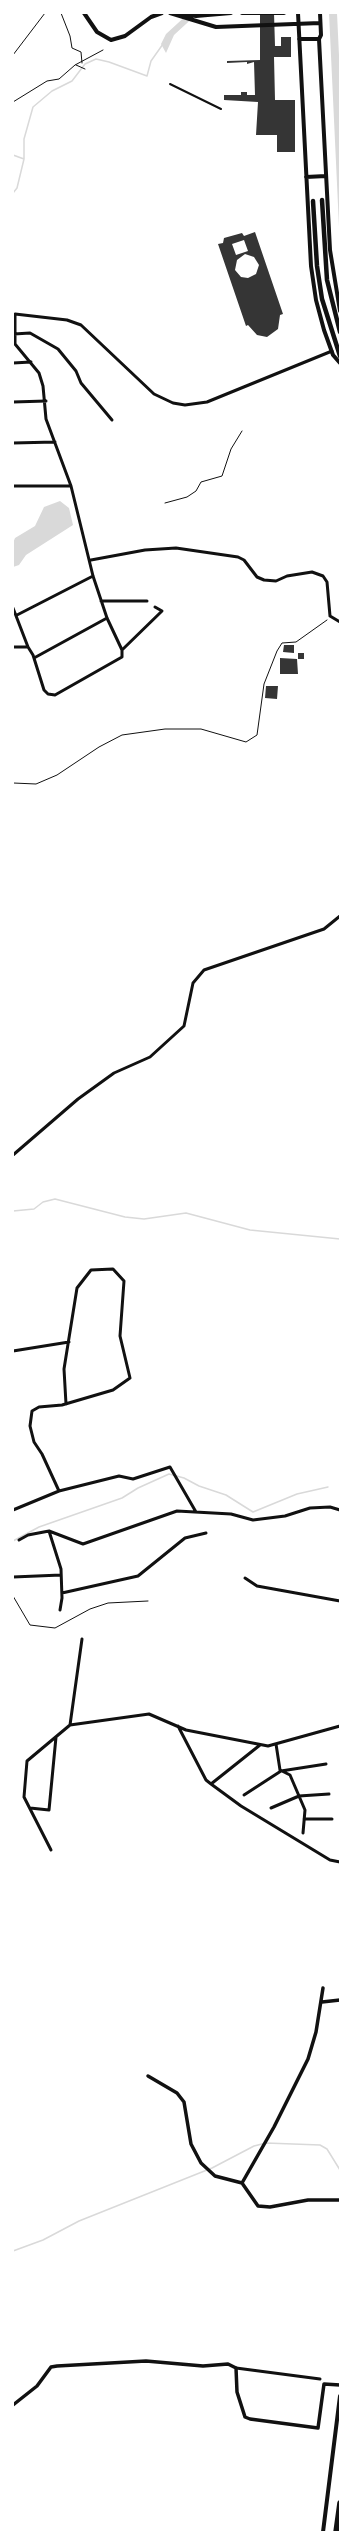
<!DOCTYPE html>
<style>
body{margin:0}
#map{position:relative;width:353px;height:2545px;overflow:hidden;background:#fff;font-family:"Fira Sans Condensed",sans-serif}
canvas{display:block}
.frame{position:absolute;inset:0;border:14px solid #fff;pointer-events:none}
</style>
<div id="map">
<canvas width="353" height="2545"></canvas>
<div class="frame"></div>
</div>
<script>
const context = document.querySelector('canvas').getContext('2d');
context.lineJoin = 'round';
function fill(path, color) {
  context.fillStyle = color;
  context.fill(path, 'evenodd');
}
function shape(rows) {
  const path = new Path2D();
  for (const r of rows) {
    path.moveTo(r[0], r[1]);
    for (let i = 2; i < r.length; i += 2) path.lineTo(r[i], r[i + 1]);
  }
  return path;
}
function trace(path, color, width, dash) {
  context.strokeStyle = color;
  context.lineWidth = width;
  context.lineCap = dash ? 'butt' : 'round';
  context.setLineDash(dash || []);
  context.stroke(path);
}
fill(shape([
 [189,13,198,13,174,35,166,53,161,44,166,34],
 [329,13,337,13,340,77,340,248],
 [60,501,69,508,73,525,26,555,19,565,13,567,13,543,15,538,35,526,44,507]
]), '#d9d9d9');
trace(shape([
 [13,155,24,159,24,139,33,107,52,91,72,81,85,64,96,59,109,62,147,76,151,61,163,44],
 [13,193,17,188,24,159],
 [13,1211,34,1209,43,1202,55,1199,125,1217,144,1219,186,1213,250,1230,340,1239],
 [13,1541,39,1527,122,1498,138,1488,169,1474,184,1478,199,1486,226,1495,253,1512,297,1494,328,1487],
 [13,2251,43,2240,79,2221,212,2168,254,2146,266,2143,320,2145,327,2149,340,2170]
]), '#d9d9d9', 1.5);
fill(shape([
 [260,13,274,13,275,46,281,46,281,37,291,37,291,57,274,57,275,100,295,100,295,152,277,152,277,135,256,135,258,102,224,100,224,95,241,95,241,92,247,92,247,95,255,95,254,62,247,64,247,62,227,63,227,61,260,60],
 [255,232,283,314,280,315,278,329,267,337,257,335,248,325,246,326,218,244,223,243,224,238,242,233,244,236],
 [244,240,248,251,236,255,232,244],
 [245,254,254,257,259,265,256,274,248,278,241,277,235,270,237,260],
 [284,645,294,645,294,653,283,652],
 [298,653,304,653,304,659,298,659],
 [280,658,297,659,298,674,280,674],
 [266,686,278,686,277,699,265,698]
]), '#353535');
trace(shape([
 [61,13,70,36,72,48,81,52,82,63],
 [13,55,45,13],
 [76,65,85,69],
 [13,102,47,81,59,79,75,65,103,50],
 [165,503,187,497,196,491,201,482,222,476,231,449,242,431],
 [13,783,36,784,57,775,99,747,122,735,165,729,201,729,246,742,257,735,264,684,277,651,282,643,296,642,327,620],
 [13,1596,30,1625,55,1628,90,1609,108,1603,148,1601]
]), '#111', 1);
trace(shape([
 [170,84,221,109]
]), '#111', 2);
trace(shape([
 [202,13,210,13],
 [14,334,30,333,58,349,76,371,81,383,112,420],
 [13,363,31,362],
 [13,402,46,401],
 [13,443,55,442],
 [13,486,71,486],
 [91,560,145,550,176,548,238,557,244,560,257,577,264,580,276,581,287,576,312,572,323,576,327,582,330,616,340,622],
 [101,601,147,601],
 [13,608,28,647,33,655,44,690,48,694,55,695,122,657,122,650,107,618,93,576,71,486,46,419,43,386,39,373,15,344,15,314,67,320,81,325,154,394,173,403,185,405,207,402,332,351],
 [17,615,93,576],
 [13,647,28,647],
 [122,650,162,611,155,607],
 [34,658,107,618],
 [13,1155,78,1099,114,1073,150,1057,184,1026,193,983,204,970,324,929,340,916],
 [13,1351,69,1342],
 [59,1491,42,1454,34,1442,30,1426,32,1411,39,1407,62,1405,113,1390,130,1378,120,1336,124,1281,113,1269,91,1270,77,1288,64,1369,66,1404],
 [13,1510,59,1491,119,1476,133,1479,170,1467,196,1512],
 [19,1540,28,1535,49,1531],
 [13,1577,61,1575],
 [245,1578,257,1586,340,1601],
 [62,1593,138,1576,185,1538,206,1533],
 [60,1610,62,1598,61,1569,49,1531,83,1544,177,1511,231,1514,253,1520,285,1516,310,1508,330,1507,340,1510],
 [70,1725,149,1714,186,1730,268,1746,340,1726],
 [178,1726,206,1780,211,1784,260,1745],
 [276,1744,280,1770,290,1775,305,1810,303,1833],
 [211,1784,241,1806,330,1860,340,1862],
 [244,1795,281,1771,326,1764],
 [30,1808,49,1810,56,1737],
 [271,1808,299,1796,329,1794],
 [304,1819,332,1819],
 [51,1850,24,1797,27,1761,70,1725,82,1639],
 [236,2368,320,2379]
]), '#111', 3);
trace(shape([
 [322,2002,340,2000],
 [148,2076,177,2093,184,2102,191,2144,201,2163,215,2176,242,2183,258,2206,270,2207,308,2200,340,2200],
 [242,2183,274,2127,308,2059,316,2032,323,1988],
 [13,2405,37,2386,51,2367,57,2366,146,2361,203,2366,228,2364,236,2368,237,2392,245,2417,250,2419,318,2428,324,2384,340,2385]
]), '#111', 3.5);
trace(shape([
 [84,13,97,32,111,40,125,36,151,17,162,13],
 [170,13,216,27,320,23],
 [242,13,284,13],
 [298,13,311,266,316,300,324,330,333,355,340,363],
 [320,13,321,35,319,39,330,250,340,311],
 [180,14,196,16,231,13],
 [299,39,319,39],
 [306,177,326,176],
 [323,2532,340,2396]
]), '#111', 4);
trace(shape([
 [322,200,327,280,340,332],
 [313,201,317,266,322,299,340,356]
]), '#111', 4.5);
trace(shape([
 [336,2532,340,2503]
]), '#111', 5.5);
</script>
